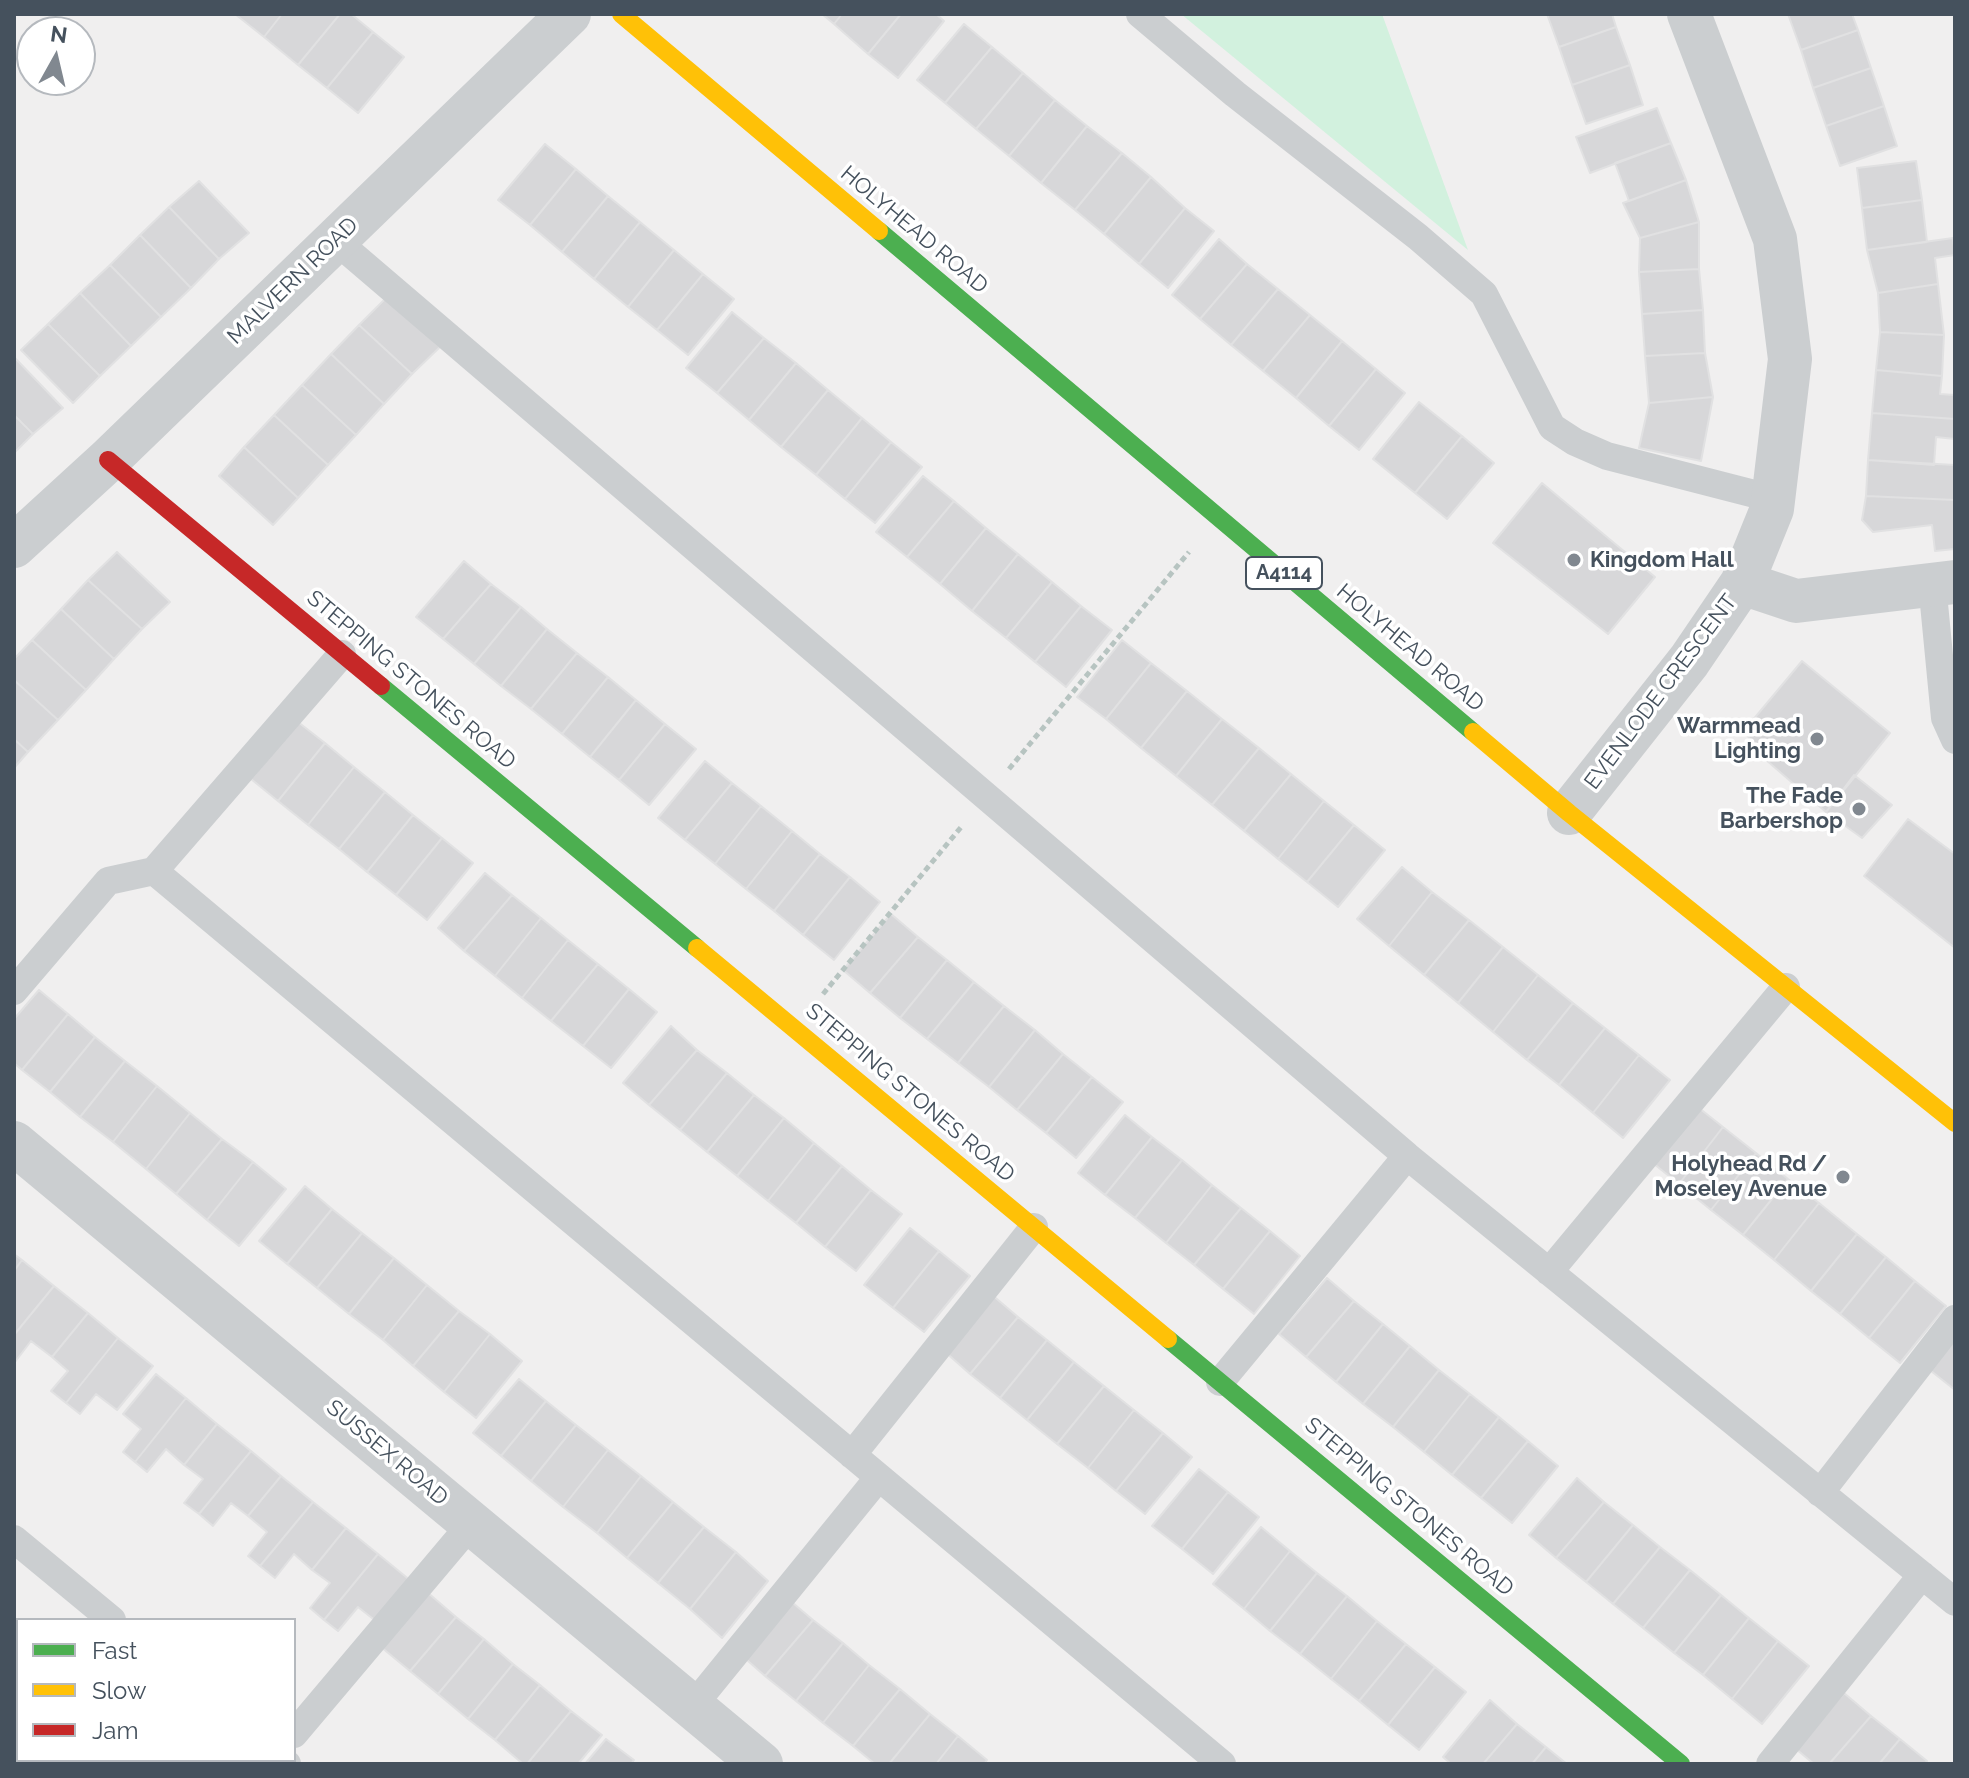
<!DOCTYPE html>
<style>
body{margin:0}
#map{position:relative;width:1969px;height:1778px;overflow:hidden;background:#f0efef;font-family:Raleway,sans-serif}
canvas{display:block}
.frame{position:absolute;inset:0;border:16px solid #45515d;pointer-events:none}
.legend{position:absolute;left:16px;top:1618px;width:280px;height:144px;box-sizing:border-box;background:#fff;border:2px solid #b5b9be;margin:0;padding:10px 14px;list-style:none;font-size:24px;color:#45515d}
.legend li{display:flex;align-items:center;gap:16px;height:40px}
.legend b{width:40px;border:2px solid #b5b9be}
.north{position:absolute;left:16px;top:16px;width:80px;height:80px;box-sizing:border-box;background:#fff;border:2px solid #b5b9be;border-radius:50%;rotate:8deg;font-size:22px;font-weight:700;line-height:32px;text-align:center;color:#45515d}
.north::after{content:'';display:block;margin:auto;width:28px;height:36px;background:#818890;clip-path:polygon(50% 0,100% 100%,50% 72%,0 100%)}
</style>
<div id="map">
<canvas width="1969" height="1778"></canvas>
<div class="frame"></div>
<ul class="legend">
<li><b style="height:10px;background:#4caf50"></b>Fast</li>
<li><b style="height:10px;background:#ffc107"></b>Slow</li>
<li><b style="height:10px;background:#c62828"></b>Jam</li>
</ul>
<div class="north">N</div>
</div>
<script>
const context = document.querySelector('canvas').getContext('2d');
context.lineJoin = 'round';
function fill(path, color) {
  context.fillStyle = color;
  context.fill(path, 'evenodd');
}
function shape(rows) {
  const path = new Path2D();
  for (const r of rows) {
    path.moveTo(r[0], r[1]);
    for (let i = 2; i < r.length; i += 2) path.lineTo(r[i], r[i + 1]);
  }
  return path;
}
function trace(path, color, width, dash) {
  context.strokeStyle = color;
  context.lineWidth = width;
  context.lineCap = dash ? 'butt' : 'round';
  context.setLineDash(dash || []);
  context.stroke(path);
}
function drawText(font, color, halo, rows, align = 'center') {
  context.font = font + ' Raleway,sans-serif';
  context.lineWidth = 7;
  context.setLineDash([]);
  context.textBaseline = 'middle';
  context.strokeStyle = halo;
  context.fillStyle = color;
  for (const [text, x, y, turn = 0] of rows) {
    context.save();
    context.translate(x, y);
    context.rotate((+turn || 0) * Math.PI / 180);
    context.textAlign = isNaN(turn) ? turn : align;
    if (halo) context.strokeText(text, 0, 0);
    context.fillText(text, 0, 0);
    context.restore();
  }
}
fill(shape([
 [1181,14,1382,14,1468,250]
]), '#d2f1de');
const building = shape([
 [235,14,282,14,264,37,235,14],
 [282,14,340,14,298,65,264,37,282,14],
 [340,14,351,14,373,32,327,88,298,65,340,14],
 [822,14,842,14,834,24,822,14],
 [842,14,901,14,868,54,834,24,842,14],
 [901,14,936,14,944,21,898,78,868,54,901,14],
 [1547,14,1612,14,1616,27,1559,47,1547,14],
 [1788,14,1852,14,1858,30,1801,50,1788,14],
 [964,24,992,47,945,103,917,80,964,24],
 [1616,27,1630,65,1572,85,1559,47,1616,27],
 [1858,30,1871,68,1813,88,1801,50,1858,30],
 [373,32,404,57,358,113,327,88,373,32],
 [992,47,1023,73,976,129,945,103,992,47],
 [1630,65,1643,105,1586,124,1572,85,1630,65],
 [1871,68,1884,106,1826,126,1813,88,1871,68],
 [1023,73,1055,100,1009,156,976,129,1023,73],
 [1055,100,1087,126,1041,183,1009,156,1055,100],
 [1884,106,1897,146,1840,166,1826,126,1884,106],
 [1657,108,1671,143,1590,173,1576,137,1657,108],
 [1087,126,1122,153,1075,210,1041,183,1087,126],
 [1671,143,1686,180,1629,201,1615,163,1671,143],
 [545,144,576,169,530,225,498,200,545,144],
 [1122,153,1151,177,1104,234,1075,210,1122,153],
 [1916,161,1922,200,1862,208,1857,168,1916,161],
 [576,169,608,196,562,252,530,225,576,169],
 [1151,177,1185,208,1139,264,1104,234,1151,177],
 [1686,180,1699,222,1640,238,1623,203,1686,180],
 [199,181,249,233,219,259,169,207,199,181],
 [608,196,640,222,594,279,562,252,608,196],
 [1922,200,1927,242,1867,250,1862,208,1922,200],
 [169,207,219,259,191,288,140,235,169,207],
 [1185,208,1214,231,1168,288,1139,264,1185,208],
 [640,222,674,250,628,307,594,279,640,222],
 [1699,222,1699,269,1639,272,1640,238,1699,222],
 [140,235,191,288,161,317,110,265,140,235],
 [1953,238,1955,255,1935,258,1938,284,1878,293,1867,250,1953,238],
 [1219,239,1247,264,1200,319,1172,295,1219,239],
 [674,250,703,274,657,330,628,307,674,250],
 [1247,264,1278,289,1231,345,1200,319,1247,264],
 [110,265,161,317,131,346,80,293,110,265],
 [1699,269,1703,310,1642,314,1639,272,1699,269],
 [703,274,734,299,688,355,657,330,703,274],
 [1938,284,1944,335,1880,332,1878,293,1938,284],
 [1278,289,1310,315,1263,371,1231,345,1278,289],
 [80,293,131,346,100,376,48,324,80,293],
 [387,297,440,347,412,374,359,325,387,297],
 [1703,310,1705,353,1645,356,1642,314,1703,310],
 [732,312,764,338,717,393,686,368,732,312],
 [1310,315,1342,341,1296,398,1263,371,1310,315],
 [48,324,100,376,73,403,21,350,48,324],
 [359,325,412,374,384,404,331,354,359,325],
 [1880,332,1944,335,1942,376,1876,370,1880,332],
 [764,338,796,363,749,420,717,393,764,338],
 [1342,341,1376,369,1329,426,1296,398,1342,341],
 [1705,353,1713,397,1649,403,1645,356,1705,353],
 [331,354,384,404,356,435,302,385,331,354],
 [14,357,63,408,33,434,14,415,14,357],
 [796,363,828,390,781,447,749,420,796,363],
 [1376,369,1405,393,1359,450,1329,426,1376,369],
 [1876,370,1942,376,1940,394,1955,395,1955,419,1872,413,1876,370],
 [302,385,356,435,328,465,274,415,302,385],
 [828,390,862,418,816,475,781,447,828,390],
 [1713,397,1701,461,1639,448,1649,403,1713,397],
 [1419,402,1462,436,1415,493,1373,459,1419,402],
 [1872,413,1955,419,1955,439,1936,437,1934,465,1868,460,1872,413],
 [14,415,33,434,14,453,14,415],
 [274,415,328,465,298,498,244,447,274,415],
 [862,418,891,442,845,499,816,475,862,418],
 [1462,436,1494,463,1447,519,1415,493,1462,436],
 [891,442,922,467,875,523,845,499,891,442],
 [244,447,298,498,273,525,219,476,244,447],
 [1868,460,1955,465,1955,500,1866,496,1868,460],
 [923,476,954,501,907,557,876,532,923,476],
 [1542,483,1655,577,1608,634,1493,543,1542,483],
 [1866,496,1955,500,1955,549,1935,551,1932,525,1873,532,1862,520,1866,496],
 [954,501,986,528,940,584,907,557,954,501],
 [986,528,1018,554,972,611,940,584,986,528],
 [117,552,170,602,142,629,88,580,117,552],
 [1018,554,1052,582,1006,638,972,611,1018,554],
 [464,561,491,584,443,639,416,617,464,561],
 [88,580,142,629,114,659,61,609,88,580],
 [1052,582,1081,606,1035,662,1006,638,1052,582],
 [491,584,521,607,474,664,443,639,491,584],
 [1081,606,1112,630,1066,687,1035,662,1081,606],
 [521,607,547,629,501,686,474,664,521,607],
 [61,609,114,659,86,690,32,640,61,609],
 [547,629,577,653,531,709,501,686,547,629],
 [32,640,86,690,58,720,14,680,14,659,32,640],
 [1122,640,1151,663,1106,719,1077,697,1122,640],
 [577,653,608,677,562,734,531,709,577,653],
 [1802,661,1890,733,1826,812,1750,746,1747,727,1802,661],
 [1151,663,1187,691,1141,748,1106,719,1151,663],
 [608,677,636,700,590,757,562,734,608,677],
 [14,680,58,720,28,752,14,739,14,680],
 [1187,691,1222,719,1176,776,1141,748,1187,691],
 [636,700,665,724,619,780,590,757,636,700],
 [1222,719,1259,748,1212,805,1176,776,1222,719],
 [298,722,325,743,278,801,251,779,298,722],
 [665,724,696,749,649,805,619,780,665,724],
 [14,739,28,752,14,768,14,739],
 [325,743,354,767,308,825,278,801,325,743],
 [1259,748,1291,774,1244,831,1212,805,1259,748],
 [705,761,732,783,685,840,658,818,705,761],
 [354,767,385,792,339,849,308,825,354,767],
 [1291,774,1324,801,1278,859,1244,831,1291,774],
 [1854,775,1892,805,1862,838,1826,812,1854,775],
 [732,783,761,806,715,864,685,840,732,783],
 [385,792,413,815,367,872,339,849,385,792],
 [1324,801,1354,825,1307,882,1278,859,1324,801],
 [761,806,792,831,746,889,715,864,761,806],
 [413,815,442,838,396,895,367,872,413,815],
 [1908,819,1955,854,1955,948,1864,876,1908,819],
 [1354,825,1385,850,1338,907,1307,882,1354,825],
 [792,831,820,854,774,911,746,889,792,831],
 [442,838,473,863,427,920,396,895,442,838],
 [820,854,850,877,803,935,774,911,820,854],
 [1402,867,1432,892,1389,946,1357,919,1402,867],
 [485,873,512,895,464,951,438,928,485,873],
 [850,877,880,902,834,960,803,935,850,877],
 [1432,892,1469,920,1424,975,1389,946,1432,892],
 [512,895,541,918,495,976,464,951,512,895],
 [891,914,918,937,870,993,843,970,891,914],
 [541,918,568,940,522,998,495,976,541,918],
 [1469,920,1503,947,1458,1003,1424,975,1469,920],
 [918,937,947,960,900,1018,870,993,918,937],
 [568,940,598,964,551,1021,522,998,568,940],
 [1503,947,1538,975,1493,1032,1458,1003,1503,947],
 [947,960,974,982,927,1039,900,1018,947,960],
 [598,964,629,989,583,1046,551,1021,598,964],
 [1538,975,1573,1003,1527,1060,1493,1032,1538,975],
 [974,982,1004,1006,958,1063,927,1039,974,982],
 [629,989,657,1012,611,1068,583,1046,629,989],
 [39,990,68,1014,22,1070,14,1063,14,1019,39,990],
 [1573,1003,1605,1028,1559,1085,1527,1060,1573,1003],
 [1004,1006,1035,1030,989,1087,958,1063,1004,1006],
 [68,1014,95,1037,50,1092,22,1070,68,1014],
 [671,1026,697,1050,649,1105,623,1083,671,1026],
 [1605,1028,1639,1055,1593,1113,1559,1085,1605,1028],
 [1035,1030,1063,1054,1017,1110,989,1087,1035,1030],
 [95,1037,125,1061,80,1117,50,1092,95,1037],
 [697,1050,727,1073,680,1130,649,1105,697,1050],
 [1063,1054,1092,1077,1046,1133,1017,1110,1063,1054],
 [1639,1055,1670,1080,1623,1138,1593,1113,1639,1055],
 [125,1061,157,1086,113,1142,80,1117,125,1061],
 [727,1073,754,1095,707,1152,680,1130,727,1073],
 [1092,1077,1123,1102,1076,1158,1046,1133,1092,1077],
 [157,1086,190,1113,146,1169,113,1142,157,1086],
 [754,1095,784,1118,737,1176,707,1152,754,1095],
 [1694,1104,1723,1127,1679,1184,1649,1160,1694,1104],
 [190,1113,222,1139,176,1194,146,1169,190,1113],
 [1125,1115,1152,1137,1105,1195,1078,1173,1125,1115],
 [784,1118,814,1143,768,1201,737,1176,784,1118],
 [1723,1127,1756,1153,1711,1210,1679,1184,1723,1127],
 [1152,1137,1182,1160,1135,1218,1105,1195,1152,1137],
 [222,1139,253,1162,207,1220,176,1194,222,1139],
 [814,1143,842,1166,796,1223,768,1201,814,1143],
 [1756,1153,1788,1179,1743,1235,1711,1210,1756,1153],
 [1182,1160,1212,1185,1166,1243,1135,1218,1182,1160],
 [253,1162,286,1189,239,1246,207,1220,253,1162],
 [842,1166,871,1190,825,1247,796,1223,842,1166],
 [1788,1179,1819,1203,1774,1260,1743,1235,1788,1179],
 [1212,1185,1241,1208,1194,1265,1166,1243,1212,1185],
 [305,1186,332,1209,287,1264,259,1241,305,1186],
 [871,1190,902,1214,856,1271,825,1247,871,1190],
 [1819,1203,1857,1234,1811,1291,1774,1260,1819,1203],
 [1241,1208,1270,1231,1223,1289,1194,1265,1241,1208],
 [332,1209,362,1233,317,1288,287,1264,332,1209],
 [910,1228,939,1251,893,1308,864,1285,910,1228],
 [1270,1231,1300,1256,1254,1314,1223,1289,1270,1231],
 [362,1233,394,1258,349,1314,317,1288,362,1233],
 [1857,1234,1886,1257,1840,1314,1811,1291,1857,1234],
 [939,1251,970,1276,924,1332,893,1308,939,1251],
 [14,1254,22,1260,14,1271,14,1254],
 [1886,1257,1915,1281,1869,1338,1840,1314,1886,1257],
 [394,1258,427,1285,383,1340,349,1314,394,1258],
 [22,1260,54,1286,14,1335,14,1271,22,1260],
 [1327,1278,1354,1301,1306,1357,1279,1334,1327,1278],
 [1915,1281,1946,1306,1900,1363,1869,1338,1915,1281],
 [427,1285,459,1311,413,1366,383,1340,427,1285],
 [54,1286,88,1313,52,1357,31,1341,15,1362,14,1335,54,1286],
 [991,1294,1018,1317,970,1374,943,1350,991,1294],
 [1354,1301,1383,1324,1336,1382,1306,1357,1354,1301],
 [459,1311,490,1334,444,1392,413,1366,459,1311],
 [88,1313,118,1338,66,1403,51,1391,68,1371,52,1357,88,1313],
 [1018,1317,1047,1340,1000,1398,970,1374,1018,1317],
 [1383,1324,1410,1346,1363,1404,1336,1382,1383,1324],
 [1955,1331,1955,1390,1926,1367,1955,1331],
 [490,1334,522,1361,476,1418,444,1392,490,1334],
 [118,1338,153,1366,117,1410,96,1394,80,1414,66,1403,118,1338],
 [1047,1340,1074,1362,1027,1420,1000,1398,1047,1340],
 [1410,1346,1439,1370,1393,1427,1363,1404,1410,1346],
 [1074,1362,1104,1386,1057,1444,1027,1420,1074,1362],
 [1439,1370,1470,1394,1424,1452,1393,1427,1439,1370],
 [156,1374,186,1398,135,1462,123,1452,141,1429,123,1414,156,1374],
 [519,1379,546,1401,501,1456,473,1433,519,1379],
 [1104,1386,1134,1410,1088,1468,1057,1444,1104,1386],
 [1470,1394,1499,1417,1452,1475,1424,1452,1470,1394],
 [186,1398,217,1424,184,1465,166,1449,147,1472,135,1462,186,1398],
 [546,1401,576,1425,531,1481,501,1456,546,1401],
 [1134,1410,1163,1433,1116,1491,1088,1468,1134,1410],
 [1499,1417,1528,1441,1481,1498,1452,1475,1499,1417],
 [217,1424,251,1451,199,1514,184,1503,203,1479,184,1465,217,1424],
 [576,1425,608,1450,563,1507,531,1481,576,1425],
 [1163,1433,1192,1457,1145,1514,1116,1491,1163,1433],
 [1528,1441,1558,1466,1512,1523,1481,1498,1528,1441],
 [608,1450,641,1476,597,1533,563,1507,608,1450],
 [251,1451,281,1476,248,1516,231,1503,213,1526,199,1514,251,1451],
 [1199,1469,1228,1492,1182,1549,1152,1526,1199,1469],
 [281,1476,313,1502,260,1566,248,1556,267,1532,248,1516,281,1476],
 [641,1476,673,1502,627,1558,597,1533,641,1476],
 [1577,1478,1604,1502,1556,1558,1529,1535,1577,1478],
 [1228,1492,1259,1517,1213,1574,1182,1549,1228,1492],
 [313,1502,346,1528,312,1570,294,1554,275,1578,260,1566,313,1502],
 [673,1502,704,1527,658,1583,627,1558,673,1502],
 [1604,1502,1633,1525,1586,1582,1556,1558,1604,1502],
 [1633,1525,1660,1547,1613,1604,1586,1582,1633,1525],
 [704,1527,736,1552,690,1609,658,1583,704,1527],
 [1261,1527,1290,1551,1244,1609,1213,1584,1261,1527],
 [346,1528,378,1554,324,1620,310,1608,330,1583,312,1570,346,1528],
 [1660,1547,1690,1570,1643,1628,1613,1604,1660,1547],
 [1290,1551,1317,1573,1270,1631,1244,1609,1290,1551],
 [736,1552,768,1581,722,1638,690,1609,736,1552],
 [378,1554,411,1581,377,1622,358,1607,338,1631,324,1620,378,1554],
 [1690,1570,1721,1595,1674,1653,1643,1628,1690,1570],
 [1317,1573,1347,1596,1300,1654,1270,1631,1317,1573],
 [427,1592,456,1617,410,1671,381,1647,427,1592],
 [1721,1595,1749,1618,1703,1675,1674,1653,1721,1595],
 [1347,1596,1377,1621,1331,1679,1300,1654,1347,1596],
 [787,1598,813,1620,765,1676,739,1653,787,1598],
 [456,1617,484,1639,438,1694,410,1671,456,1617],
 [1749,1618,1778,1641,1732,1699,1703,1675,1749,1618],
 [813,1620,843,1643,796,1701,765,1676,813,1620],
 [1377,1621,1406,1644,1359,1701,1331,1679,1377,1621],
 [484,1639,513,1664,468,1719,438,1694,484,1639],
 [1778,1641,1809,1666,1762,1724,1732,1699,1778,1641],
 [843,1643,869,1665,823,1723,796,1701,843,1643],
 [1406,1644,1435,1667,1388,1725,1359,1701,1406,1644],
 [513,1664,540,1685,495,1740,468,1719,513,1664],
 [869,1665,900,1689,853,1746,823,1723,869,1665],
 [1435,1667,1466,1692,1419,1750,1388,1725,1435,1667],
 [540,1685,571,1711,527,1764,523,1764,495,1740,540,1685],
 [900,1689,930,1714,889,1764,875,1764,853,1746,900,1689],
 [1844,1693,1871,1716,1829,1764,1814,1764,1796,1749,1844,1693],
 [1490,1700,1517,1724,1483,1764,1451,1764,1443,1757,1490,1700],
 [571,1711,602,1735,578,1764,527,1764,571,1711],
 [930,1714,958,1736,936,1764,889,1764,930,1714],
 [1871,1716,1900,1739,1879,1764,1829,1764,1871,1716],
 [1517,1724,1546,1747,1532,1764,1483,1764,1517,1724],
 [14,1729,18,1733,18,1756,14,1761,14,1729],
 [958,1736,987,1760,984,1764,936,1764,958,1736],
 [606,1739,634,1760,631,1764,585,1764,606,1739],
 [1900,1739,1927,1761,1924,1764,1879,1764,1900,1739],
 [1546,1747,1567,1764,1532,1764,1546,1747],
 [18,1756,18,1760,49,1760,54,1764,14,1764,18,1756]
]);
fill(building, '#d7d7d9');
trace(building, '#e1e1e2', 2);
trace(shape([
 [1009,769,1189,552],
 [823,994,962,826]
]), '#b7c4c1', 5, [6, 4]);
trace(shape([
 [1140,14,1235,94,1418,237,1484,294,1552,427,1575,442,1607,456,1774,499],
 [335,240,1407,1156,1955,1602],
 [1932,583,1945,718,1955,740],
 [154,871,1222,1764],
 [14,991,108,881,154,871,342,654],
 [1549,1272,1786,987],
 [1220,1382,1407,1156],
 [852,1455,1034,1227],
 [1820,1493,1955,1319],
 [14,1539,112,1620],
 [692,1707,879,1477],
 [294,1734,472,1523],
 [282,1760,287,1764],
 [1770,1764,1922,1575]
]), '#cbced0', 28);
trace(shape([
 [14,546,108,460,569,14],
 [1742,583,1796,601,1955,582],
 [1569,813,1689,661,1742,583,1772,509,1790,359,1775,239,1689,14],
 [14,1143,761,1764]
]), '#cbced0', 44);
trace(shape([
 [879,231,1473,732],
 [381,686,697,948],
 [1168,1339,1681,1764]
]), '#4caf50', 18);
trace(shape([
 [621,14,879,231],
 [1473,732,1569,813,1955,1123],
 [697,948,1168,1339]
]), '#ffc107', 18);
trace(shape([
 [108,460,381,686]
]), '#c62828', 18);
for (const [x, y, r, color] of [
 [1574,560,8,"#818890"],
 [1817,739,8,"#818890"],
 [1859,809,8,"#818890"],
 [1843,1177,8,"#818890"]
]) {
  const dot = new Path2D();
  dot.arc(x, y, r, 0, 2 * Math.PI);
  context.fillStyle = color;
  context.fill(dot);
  trace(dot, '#fff', 3);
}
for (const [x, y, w] of [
 [1284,573,76]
]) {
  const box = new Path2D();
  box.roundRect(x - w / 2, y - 16, w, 32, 6);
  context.fillStyle = '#fff';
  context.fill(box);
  trace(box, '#45515d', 2);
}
drawText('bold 20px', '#45515d', null, [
 ["A4114",1284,573]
]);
drawText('22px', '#45515d', '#fff', [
 ["HOLYHEAD ROAD",914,230,40],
 ["MALVERN ROAD",293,281,-44],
 ["HOLYHEAD ROAD",1410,648,40],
 ["STEPPING STONES ROAD",411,680,40],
 ["EVENLODE CRESCENT",1661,692,-53],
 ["STEPPING STONES ROAD",910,1093,40],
 ["SUSSEX ROAD",387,1453,40],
 ["STEPPING STONES ROAD",1409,1507,40]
]);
drawText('bold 22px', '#45515d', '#fff', [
 ["Kingdom Hall",1590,560,"left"],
 ["Warmmead",1801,726],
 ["Lighting",1801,751],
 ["The Fade",1843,796],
 ["Barbershop",1843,821],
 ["Holyhead Rd /",1827,1164],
 ["Moseley Avenue",1827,1189]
], 'right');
</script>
